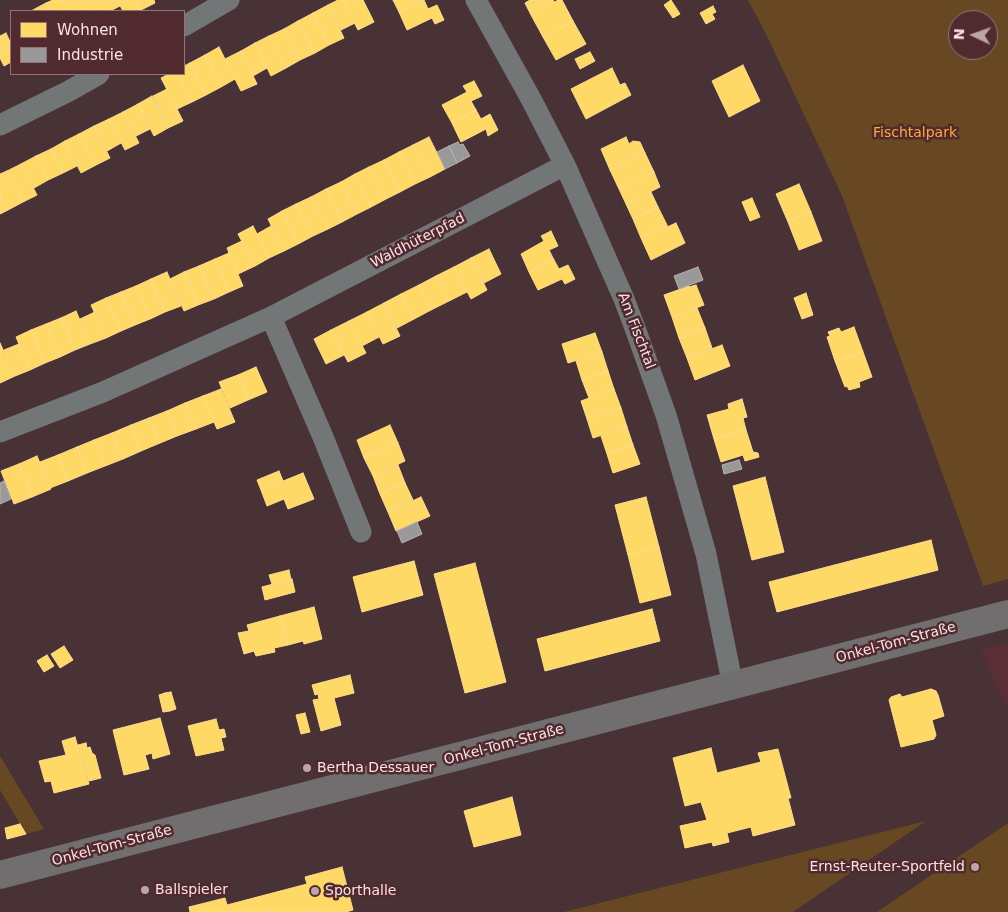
<!DOCTYPE html>
<meta charset="utf-8">
<style>
body{margin:0}
#map{position:relative;width:1008px;height:912px;overflow:hidden;background:#483235;font-family:"DejaVu Sans",sans-serif}
canvas{display:block}
.legend{position:absolute;left:10px;top:10px;width:175px;height:65px;box-sizing:border-box;background:#502a2f;border:1px solid #957477;margin:0;padding:6px 9px;list-style:none;font-size:15px;color:#fce2e4}
.legend li{display:flex;align-items:center;gap:10px;height:25px}
.legend b{width:25px;border:1px solid #957477}
.north{position:absolute;left:948px;top:10px;width:50px;height:50px;box-sizing:border-box;background:#502a2f;border:1px solid #957477;border-radius:50%;rotate:273deg;font-size:14px;font-weight:700;line-height:20px;text-align:center;color:#fce2e4}
.north::after{content:'';display:block;margin:auto;width:18px;height:22px;background:#bda4a7;clip-path:polygon(50% 0,100% 100%,50% 72%,0 100%)}
</style>
<div id="map">
<canvas width="1008" height="912"></canvas>
<ul class="legend">
<li><b style="height:14px;background:#ffd966"></b>Wohnen</li>
<li><b style="height:14px;background:#999"></b>Industrie</li>
</ul>
<div class="north">N</div>
</div>
<script>
const context = document.querySelector('canvas').getContext('2d');
context.lineJoin = 'round';
function fill(path, color) {
  context.fillStyle = color;
  context.fill(path, 'evenodd');
}
function shape(rows) {
  const path = new Path2D();
  for (const r of rows) {
    path.moveTo(r[0], r[1]);
    for (let i = 2; i < r.length; i += 2) path.lineTo(r[i], r[i + 1]);
  }
  return path;
}
function trace(path, color, width, dash) {
  context.strokeStyle = color;
  context.lineWidth = width;
  context.lineCap = dash ? 'butt' : 'round';
  context.setLineDash(dash || []);
  context.stroke(path);
}
function drawText(font, color, halo, rows, align = 'center') {
  context.font = font + ' "DejaVu Sans",sans-serif';
  context.lineWidth = 5;
  context.setLineDash([]);
  context.textBaseline = 'middle';
  context.strokeStyle = halo;
  context.fillStyle = color;
  for (const [text, x, y, turn = 0] of rows) {
    context.save();
    context.translate(x, y);
    context.rotate((+turn || 0) * Math.PI / 180);
    context.textAlign = isNaN(turn) ? turn : align;
    if (halo) context.strokeText(text, 0, 0);
    context.fillText(text, 0, 0);
    context.restore();
  }
}
fill(shape([
 [1008,643,1008,712,981,650]
]), '#592f35');
fill(shape([
 [748,0,1008,0,1008,579,983,586,842,196,768,38],
 [958,20,988,20,988,50,958,50],
 [0,756,44,829,26,834,0,790],
 [926,821,793,912,564,912],
 [1008,822,1008,912,877,912,1008,823]
]), '#674822');
const homes = shape([
 [53,0,62,0,68,11,50,11,46,3,53,0],
 [62,0,81,0,86,11,68,11,62,0],
 [81,0,99,0,105,11,86,11,81,0],
 [99,0,117,0,120,6,110,11,105,11,99,0],
 [117,0,136,0,141,10,123,11,117,0],
 [136,0,154,0,155,3,141,10,136,0],
 [338,0,343,0,355,23,341,30,328,5,338,0],
 [343,0,363,0,374,22,358,30,343,0],
 [393,0,423,0,399,12,393,0],
 [424,0,428,9,437,5,444,20,435,24,432,18,407,30,399,12,424,0],
 [530,0,553,0,554,2,531,15,525,3,530,0],
 [558,0,562,0,573,21,543,37,531,15,558,0],
 [671,0,680,14,673,18,664,5,671,0],
 [46,3,50,11,31,11,46,3],
 [328,5,344,38,329,45,313,13,328,5],
 [713,6,716,12,712,14,715,19,706,24,700,13,713,6],
 [313,13,329,45,315,53,298,21,313,13],
 [298,21,315,53,300,60,284,29,298,21],
 [573,21,586,44,556,60,543,37,573,21],
 [284,29,300,60,286,68,269,36,284,29],
 [6,33,11,44,11,62,4,66,0,58,0,36,6,33],
 [269,36,286,68,271,76,255,43,269,36],
 [255,43,267,68,253,76,241,51,255,43],
 [219,47,235,79,221,87,205,55,219,47],
 [241,51,257,84,241,91,225,59,241,51],
 [590,52,595,61,580,69,575,59,590,52],
 [205,55,221,87,206,95,190,63,205,55],
 [190,63,206,95,192,102,177,74,184,74,184,66,190,63],
 [743,65,760,101,729,117,712,81,743,65],
 [612,68,620,85,625,83,631,95,586,119,571,89,612,68],
 [169,74,177,74,192,102,177,109,161,78,169,74],
 [474,81,482,96,471,101,476,110,452,123,442,105,467,92,463,86,474,81],
 [167,89,183,121,168,128,153,96,167,89],
 [152,96,168,128,154,136,138,104,152,96],
 [138,104,150,129,136,136,123,112,138,104],
 [476,110,481,119,490,114,498,130,488,136,486,129,461,142,452,123,476,110],
 [123,112,139,143,125,150,109,119,123,112],
 [109,119,121,143,107,151,94,126,109,119],
 [94,126,110,158,96,165,79,134,94,126],
 [79,134,96,165,81,173,65,141,79,134],
 [429,137,445,169,430,177,413,145,429,137],
 [626,137,629,144,633,141,640,142,645,153,610,170,601,149,626,137],
 [65,141,77,166,63,173,51,149,65,141],
 [413,145,430,177,415,184,399,152,413,145],
 [51,149,63,173,48,180,36,156,51,149],
 [399,152,415,184,400,192,384,160,399,152],
 [645,153,654,172,619,189,610,170,645,153],
 [36,156,48,180,34,188,21,164,36,156],
 [384,160,400,192,386,199,369,167,384,160],
 [21,164,37,195,23,202,7,171,21,164],
 [369,167,386,199,371,207,355,174,369,167],
 [7,171,23,202,8,210,0,194,0,174,7,171],
 [654,172,660,187,626,204,619,189,654,172],
 [355,174,371,207,357,214,341,182,355,174],
 [341,182,357,214,342,222,326,189,341,182],
 [799,184,811,212,788,222,776,194,799,184],
 [326,189,342,222,328,229,311,197,326,189],
 [651,192,658,207,633,219,626,204,651,192],
 [0,194,8,210,0,214,0,194],
 [311,197,328,229,313,236,296,204,311,197],
 [752,198,760,217,750,221,742,202,752,198],
 [296,204,313,236,298,244,282,211,296,204],
 [658,207,667,225,641,238,633,219,658,207],
 [282,211,298,244,284,251,268,219,282,211],
 [811,212,822,241,799,250,788,222,811,212],
 [676,223,685,243,651,260,641,238,667,225,667,227,676,223],
 [253,226,269,258,255,266,238,234,253,226],
 [271,226,284,251,269,258,257,234,271,226],
 [551,231,558,246,549,250,554,260,529,272,521,254,544,241,541,236,551,231],
 [242,241,255,266,238,274,227,248,242,241],
 [489,249,501,274,484,283,471,258,489,249],
 [229,253,243,286,229,292,215,259,229,253],
 [471,258,487,290,471,299,454,267,471,258],
 [215,259,229,292,214,299,199,266,215,259],
 [554,260,559,269,568,265,575,279,565,284,562,279,538,290,529,272,554,260],
 [199,266,214,299,198,305,184,272,199,266],
 [454,267,467,292,449,301,436,276,454,267],
 [167,272,181,306,165,312,151,279,167,272],
 [184,272,198,305,184,311,170,279,184,272],
 [436,276,449,301,431,310,419,285,436,276],
 [151,279,165,312,150,319,136,286,151,279],
 [419,285,431,310,414,319,401,294,419,285],
 [696,285,704,305,672,317,664,295,689,286,689,287,696,285],
 [136,286,150,319,135,325,121,292,136,286],
 [121,292,135,325,121,331,106,298,121,292],
 [806,293,813,315,802,319,794,298,806,293],
 [401,294,414,319,397,328,384,303,401,294],
 [106,298,121,331,106,338,91,305,106,298],
 [384,303,400,336,383,344,367,312,384,303],
 [697,308,705,328,679,338,672,317,697,308],
 [76,311,90,344,75,350,61,318,76,311],
 [95,312,106,338,90,344,80,319,95,312],
 [367,312,379,337,362,346,349,321,367,312],
 [61,318,75,350,60,357,46,324,61,318],
 [349,321,366,353,348,362,331,330,349,321],
 [46,324,60,357,45,363,31,330,46,324],
 [854,327,863,352,835,361,827,337,830,336,828,332,839,328,841,332,854,327],
 [705,328,712,348,687,358,679,338,705,328],
 [31,330,45,363,30,370,16,337,31,330],
 [331,330,344,355,326,364,314,339,331,330],
 [595,333,602,352,568,363,562,344,595,333],
 [0,343,15,376,0,383,0,343],
 [19,344,30,370,15,376,4,350,19,344],
 [722,345,730,366,695,380,687,358,722,345],
 [602,352,608,371,582,380,576,361,602,352],
 [863,352,872,377,859,382,860,387,849,390,847,386,845,387,835,361,863,352],
 [256,367,267,392,248,400,238,375,256,367],
 [608,371,614,389,589,398,582,380,608,371],
 [238,375,248,400,230,408,219,382,238,375],
 [221,389,235,422,217,429,203,396,221,389],
 [614,389,621,408,587,419,581,401,614,389],
 [203,396,214,422,196,429,185,403,203,396],
 [742,399,747,417,743,418,746,430,714,439,707,415,729,409,728,404,742,399],
 [185,403,196,429,177,436,167,411,185,403],
 [621,408,627,427,593,438,587,419,621,408],
 [167,411,177,436,160,443,149,418,167,411],
 [149,418,160,443,141,451,131,425,149,418],
 [131,425,141,451,123,459,112,433,131,425],
 [390,425,398,443,364,458,357,440,390,425],
 [627,427,633,445,607,454,601,436,627,427],
 [746,430,753,452,758,453,759,457,745,461,743,455,721,462,714,439,746,430],
 [112,433,123,459,105,466,94,440,112,433],
 [94,440,105,466,87,473,77,447,94,440],
 [398,443,405,461,373,476,364,458,398,443],
 [633,445,640,464,613,473,607,454,633,445],
 [77,447,87,473,68,481,58,455,77,447],
 [58,455,68,481,50,488,40,462,58,455],
 [37,456,51,489,32,497,19,464,37,456],
 [19,464,32,497,14,504,1,471,19,464],
 [398,465,405,483,380,494,373,476,398,465],
 [279,471,283,481,261,490,257,480,279,471],
 [303,473,314,499,288,509,284,499,267,506,261,490,303,473],
 [765,477,784,552,752,560,733,486,765,477],
 [405,483,413,500,388,512,380,494,405,483],
 [421,497,430,516,396,531,388,512,421,497],
 [646,497,659,547,628,555,615,505,646,497],
 [931,540,938,570,777,612,769,582,931,540],
 [659,547,671,595,640,603,628,555,659,547],
 [414,561,423,595,362,612,353,577,414,561],
 [475,563,506,682,465,693,434,574,475,563],
 [289,570,291,580,272,584,269,575,289,570],
 [292,579,295,592,265,600,262,587,292,579],
 [314,607,322,639,304,644,303,641,288,645,280,616,314,607],
 [652,609,660,641,545,671,537,639,652,609],
 [280,616,288,645,274,648,275,652,256,656,254,651,244,654,238,633,249,631,247,625,280,616],
 [64,646,73,660,60,668,51,654,64,646],
 [47,655,54,666,44,672,37,661,47,655],
 [350,675,354,693,334,698,341,725,321,731,313,700,319,699,318,694,315,695,312,685,350,675],
 [931,689,936,691,938,695,944,716,932,720,936,735,934,739,901,747,889,700,891,697,900,694,902,697,931,689],
 [171,692,176,709,170,711,165,693,171,692],
 [165,693,170,711,163,712,159,695,165,693],
 [305,713,310,732,301,734,296,715,305,713],
 [160,718,170,754,153,759,152,753,145,755,149,769,124,775,113,730,160,718],
 [216,719,219,730,224,729,226,737,221,738,224,750,196,756,188,726,216,719],
 [75,737,89,784,54,793,51,781,45,782,39,761,66,755,62,741,75,737],
 [86,743,87,748,90,747,92,753,95,755,101,778,89,781,78,745,86,743],
 [711,748,717,773,761,762,758,753,778,749,791,798,788,798,795,825,753,836,751,827,727,833,729,842,713,846,712,842,685,848,680,826,707,820,701,802,685,806,673,758,711,748],
 [512,797,521,835,474,847,464,811,512,797],
 [20,824,26,834,7,839,5,828,20,824],
 [342,867,353,910,346,912,190,912,189,907,225,898,227,905,307,884,305,877,342,867]
]);
fill(homes, '#ffd966');
trace(homes, '#fedc8c', 1);
const industry = shape([
 [458,142,460,145,463,144,470,156,457,163,449,146,458,142],
 [449,146,457,163,445,169,437,152,449,146],
 [698,267,703,280,679,289,674,276,698,267],
 [739,460,742,469,724,474,722,465,739,460],
 [4,481,11,499,0,504,0,483,4,481],
 [417,522,422,534,402,543,397,531,417,522]
]);
fill(industry, '#999');
trace(industry, '#b7afb0', 1);
trace(shape([
 [476,0,531,99,565,165,624,299,635,328,666,415,706,554,733,686],
 [184,26,229,0],
 [0,125,69,91,99,74],
 [271,317,323,437,361,532],
 [0,432,103,392,271,317,565,165]
]), '#727676', 21);
trace(shape([
 [0,875,1008,614]
]), '#706e6e', 28);
for (const [x, y, r, color] of [
 [307,768,5,"#bda4a7"],
 [975,867,5,"#bda4a7"],
 [145,890,5,"#bda4a7"],
 [315,891,5,"#bda4a7"]
]) {
  const dot = new Path2D();
  dot.arc(x, y, r, 0, 2 * Math.PI);
  context.fillStyle = color;
  context.fill(dot);
  trace(dot, '#502a2f', 2);
}
drawText('14px', '#fead35', '#502a2f', [
 ["Fischtalpark",915,133]
]);
drawText('14px', '#fce2e4', '#502a2f', [
 ["Waldhüterpfad",418,241,-27],
 ["Am Fischtal",636,331,69],
 ["Onkel-Tom-Straße",896,643,-15],
 ["Onkel-Tom-Straße",504,745,-15],
 ["Onkel-Tom-Straße",112,846,-15]
]);
drawText('14px', '#fce2e4', '#502a2f', [
 ["Bertha Dessauer",317,768],
 ["Ernst-Reuter-Sportfeld",965,867,"right"],
 ["Ballspieler",155,890],
 ["Sporthalle",325,891]
], 'left');
</script>
